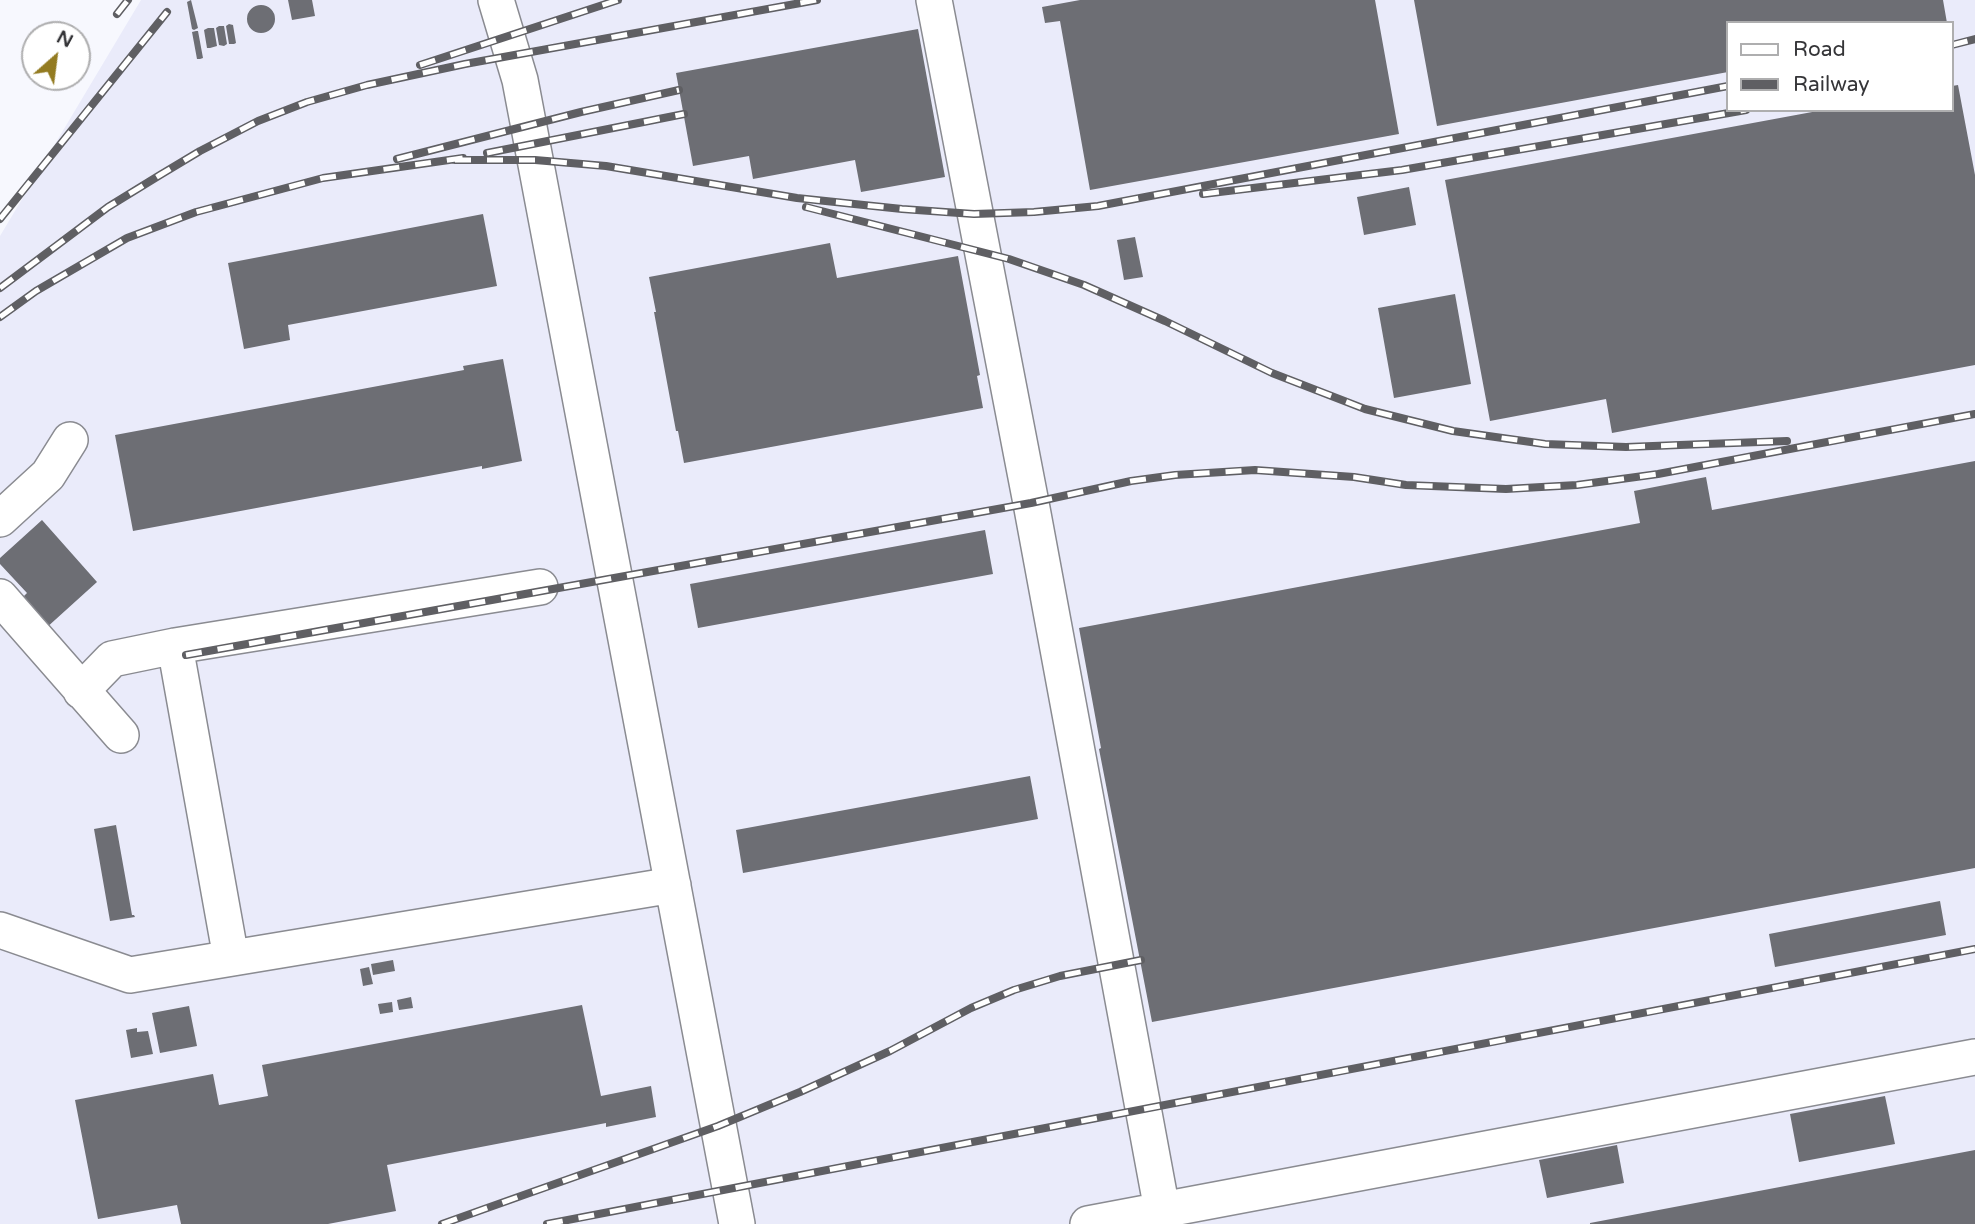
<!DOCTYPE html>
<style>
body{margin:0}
#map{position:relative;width:1975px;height:1224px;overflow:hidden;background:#f7f8fe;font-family:"Varela Round",sans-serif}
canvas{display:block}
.legend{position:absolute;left:1726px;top:21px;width:228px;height:91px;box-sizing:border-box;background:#fff;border:2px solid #aeaeaf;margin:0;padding:9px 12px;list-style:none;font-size:21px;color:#353538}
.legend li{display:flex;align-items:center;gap:14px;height:35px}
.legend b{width:35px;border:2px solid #aeaeaf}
.north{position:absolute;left:21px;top:21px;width:70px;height:70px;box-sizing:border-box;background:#fff;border:2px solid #aeaeaf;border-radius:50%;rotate:28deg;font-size:19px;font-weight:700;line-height:28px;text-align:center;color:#353538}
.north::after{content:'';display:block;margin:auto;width:24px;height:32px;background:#937b21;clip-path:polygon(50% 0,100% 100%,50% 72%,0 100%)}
</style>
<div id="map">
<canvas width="1975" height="1224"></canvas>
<ul class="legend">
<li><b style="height:9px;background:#fff"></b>Road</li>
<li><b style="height:9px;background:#5f5f63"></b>Railway</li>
</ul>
<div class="north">N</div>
</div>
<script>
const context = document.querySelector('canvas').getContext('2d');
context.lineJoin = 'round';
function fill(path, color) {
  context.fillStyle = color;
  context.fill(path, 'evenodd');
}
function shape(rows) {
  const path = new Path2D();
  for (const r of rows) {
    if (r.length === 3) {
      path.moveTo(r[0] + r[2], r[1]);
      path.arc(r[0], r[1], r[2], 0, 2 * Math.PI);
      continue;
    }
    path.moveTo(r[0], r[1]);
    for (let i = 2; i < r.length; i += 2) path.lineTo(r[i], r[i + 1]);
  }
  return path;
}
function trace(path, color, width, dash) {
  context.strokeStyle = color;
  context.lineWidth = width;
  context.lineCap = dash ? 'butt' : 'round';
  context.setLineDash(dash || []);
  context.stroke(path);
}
fill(shape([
 [141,0,1975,0,1975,1224,0,1224,0,236],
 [1728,23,1952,23,1952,110,1728,110]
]), '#eaebfa');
fill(shape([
 [191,0,198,28,194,30,192,29,187,2],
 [288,0,312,0,315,16,292,20],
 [1080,0,1375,0,1399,134,1090,190,1060,21,1045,23,1042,7],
 [1414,0,1943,0,1947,23,1728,23,1728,72,1437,126],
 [261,19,14],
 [229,24,233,25,236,43,234,44,229,44,226,26],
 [219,26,224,26,227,44,224,46,219,45,216,28],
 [208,28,214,28,217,46,210,48,207,48,204,30],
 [918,29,945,177,861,192,855,160,753,179,749,156,693,166,676,73],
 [196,31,198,31,203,58,200,59,197,59,192,32],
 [1958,85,1975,175,1975,365,1612,433,1606,399,1490,421,1445,180,1823,110,1952,110,1952,86],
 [1409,187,1416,225,1364,235,1357,197],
 [483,214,497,286,288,325,290,340,244,349,228,263],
 [1135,237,1143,277,1124,280,1117,240],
 [830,243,837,278,958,256,980,375,977,376,983,408,684,463,678,431,676,431,654,312,656,312,649,277],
 [1455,294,1471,384,1394,398,1378,308],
 [503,359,522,461,482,469,482,466,133,531,115,435,464,370,463,366],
 [1975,461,1975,868,1152,1022,1099,749,1101,748,1079,628,1640,523,1634,491,1706,477,1712,510],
 [42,520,97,582,45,629,19,601,27,593,0,564,0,558],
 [985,530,993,574,698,628,690,584],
 [1030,776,1038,819,743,873,736,830],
 [116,825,132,915,134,915,135,917,110,921,94,829],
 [1940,901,1946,935,1775,967,1769,934],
 [393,960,395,971,373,975,371,964],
 [369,967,373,984,363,986,360,969],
 [411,997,413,1008,399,1010,397,1000],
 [392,1002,393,1012,380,1014,378,1004],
 [582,1005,601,1096,651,1086,656,1117,606,1127,606,1123,387,1165,396,1211,328,1224,181,1224,177,1205,98,1219,75,1100,213,1074,219,1105,268,1096,262,1065],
 [189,1006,197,1046,160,1053,152,1013],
 [137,1028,137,1032,148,1031,153,1054,131,1058,126,1030],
 [1885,1096,1895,1144,1799,1162,1790,1114],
 [1617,1145,1624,1183,1547,1198,1539,1160],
 [1975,1150,1975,1224,1590,1224,1590,1223]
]), '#6d6e74');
const minor = shape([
 [496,0,520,80,737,1224],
 [934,0,1031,503,1162,1210],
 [0,519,48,475,70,440],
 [0,597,121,735],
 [175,646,231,958],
 [81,691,112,659,175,646,540,587],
 [0,930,130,975,673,885],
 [1088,1224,1975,1057]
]);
trace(minor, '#8a8b91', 38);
trace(minor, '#fff', 35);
const rail = shape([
 [117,14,128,0],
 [1952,45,1975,39],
 [420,65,618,0],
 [487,153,684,114],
 [397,159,581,112,679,90],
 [455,160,535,160,606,166,797,198,902,209,974,214,1034,212,1098,206,1728,86],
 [1203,194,1402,170,1746,110],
 [806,207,1009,259,1084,285,1165,321,1272,373,1365,409,1453,431,1545,444,1626,447,1787,441],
 [0,219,167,12],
 [0,288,108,207,160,175,200,151,258,121,307,102,367,85,465,64,817,0],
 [0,317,36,291,127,238,196,212,323,178,463,158],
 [186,655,1031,503,1131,481,1175,475,1255,470,1354,477,1406,485,1506,489,1577,485,1658,474,1975,414],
 [442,1224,718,1126,800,1092,890,1051,971,1008,1014,990,1060,976,1141,960],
 [547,1224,1975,949]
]);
trace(rail, '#5f5f63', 8);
trace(rail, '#fff', 5, [16]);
</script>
